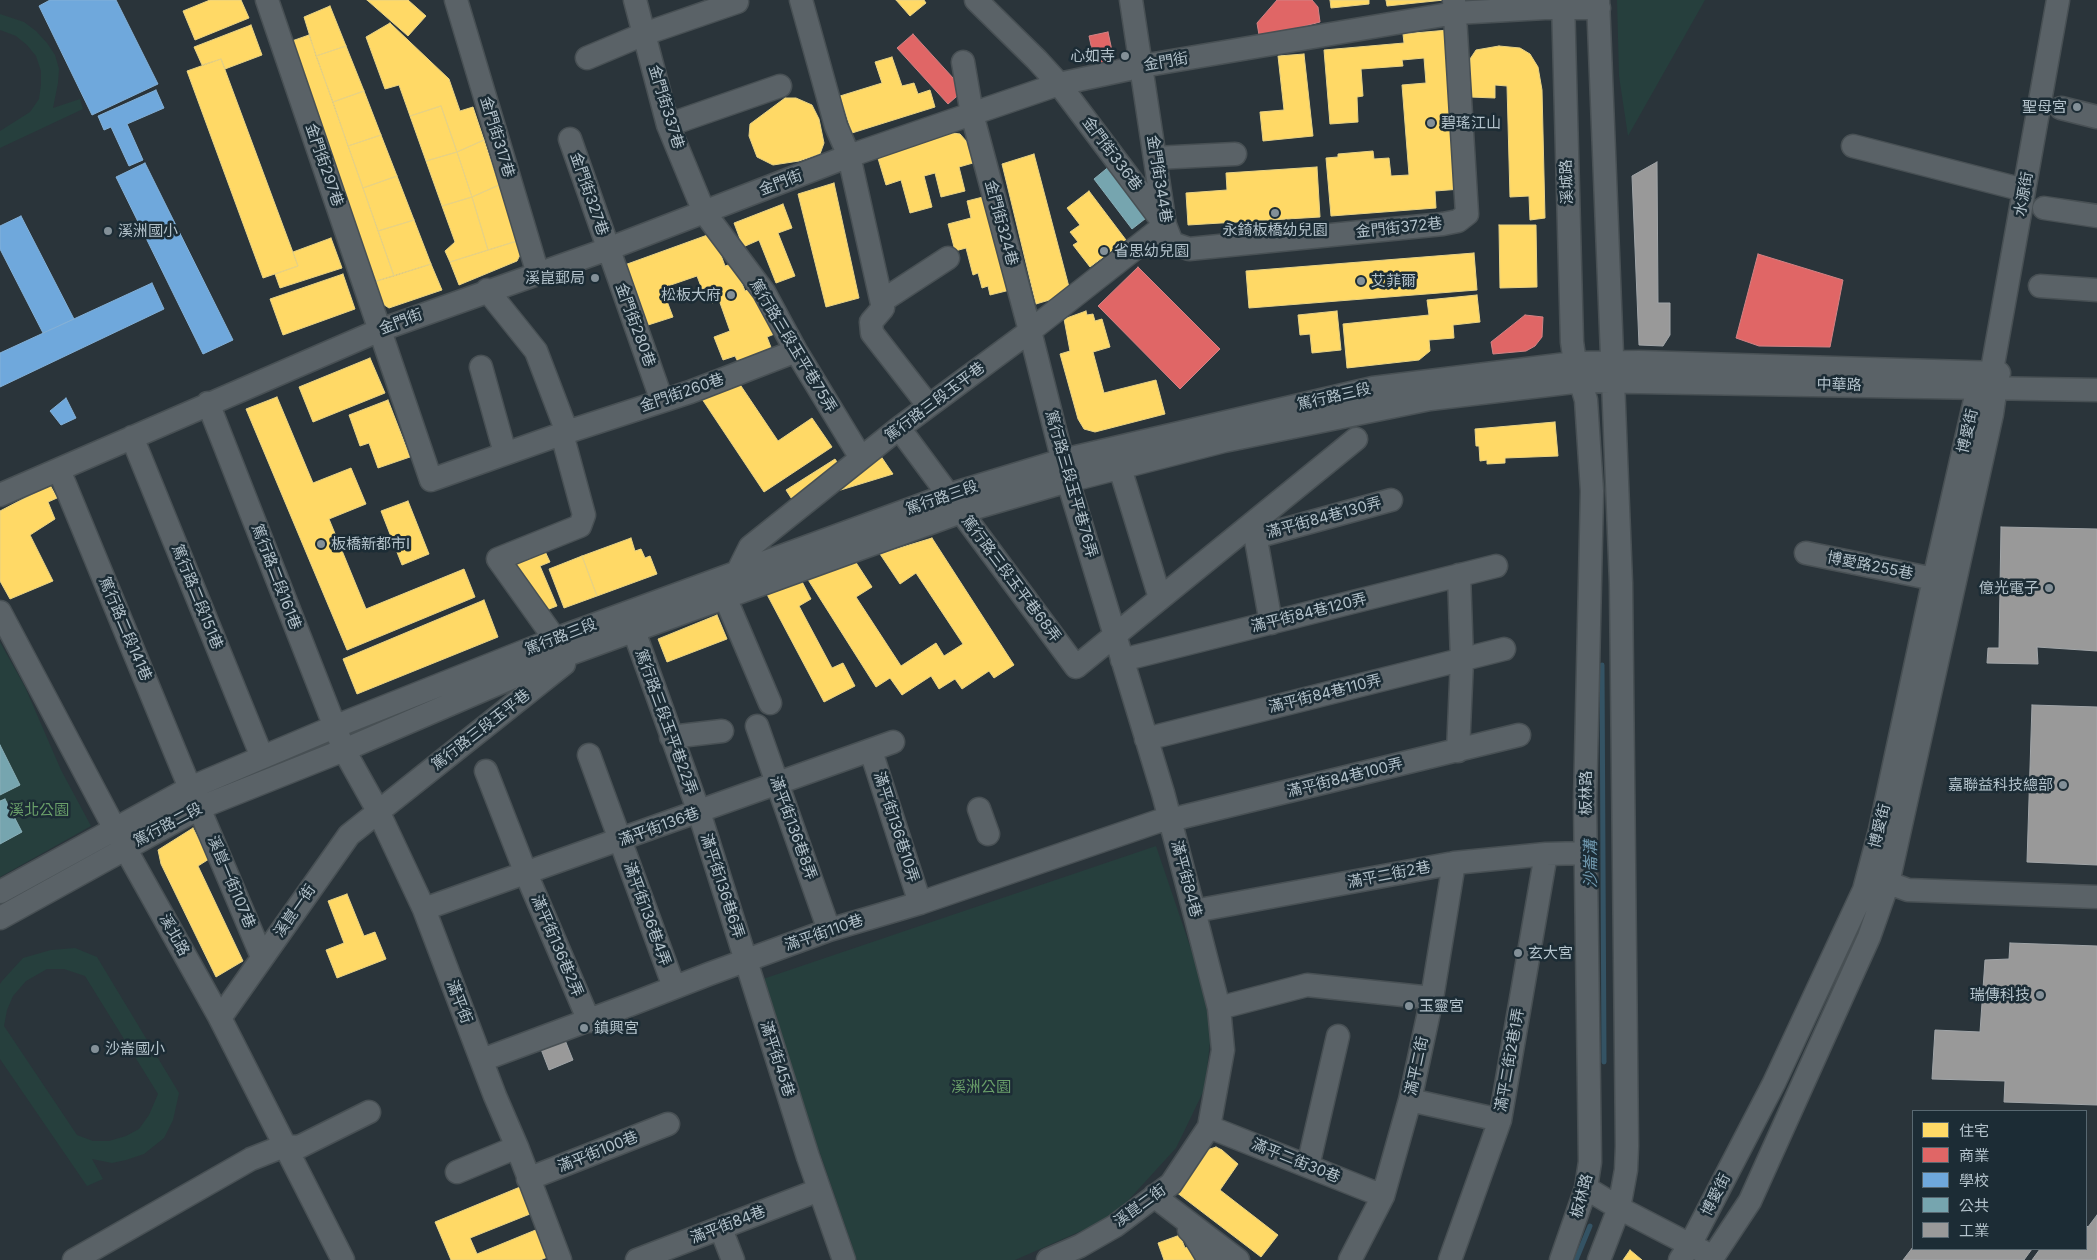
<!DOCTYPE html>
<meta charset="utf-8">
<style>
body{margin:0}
#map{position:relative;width:2097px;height:1260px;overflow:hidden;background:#2a343a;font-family:Inter,"Noto Sans TC",sans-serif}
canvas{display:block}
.legend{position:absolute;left:1912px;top:1110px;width:175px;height:140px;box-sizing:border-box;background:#1c2c35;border:1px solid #586871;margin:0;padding:6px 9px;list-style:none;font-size:15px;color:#b3c2cb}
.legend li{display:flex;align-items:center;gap:10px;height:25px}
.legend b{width:25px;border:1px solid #586871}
</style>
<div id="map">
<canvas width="2097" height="1260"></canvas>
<ul class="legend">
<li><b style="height:14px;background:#ffd966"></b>住宅</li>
<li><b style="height:14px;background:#e06666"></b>商業</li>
<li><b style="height:14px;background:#6fa8dc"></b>學校</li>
<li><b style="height:14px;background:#76a5af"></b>公共</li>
<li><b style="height:14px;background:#999"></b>工業</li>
</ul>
</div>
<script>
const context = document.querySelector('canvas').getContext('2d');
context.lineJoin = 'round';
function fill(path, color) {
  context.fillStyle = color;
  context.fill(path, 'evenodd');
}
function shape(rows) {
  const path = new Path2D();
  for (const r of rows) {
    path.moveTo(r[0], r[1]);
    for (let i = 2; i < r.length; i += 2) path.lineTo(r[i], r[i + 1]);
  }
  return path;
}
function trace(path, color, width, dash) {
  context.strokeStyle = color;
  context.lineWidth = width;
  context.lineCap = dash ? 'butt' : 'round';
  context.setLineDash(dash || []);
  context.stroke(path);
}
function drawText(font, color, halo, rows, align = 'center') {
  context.font = font + ' Inter,"Noto Sans TC",sans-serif';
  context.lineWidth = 5;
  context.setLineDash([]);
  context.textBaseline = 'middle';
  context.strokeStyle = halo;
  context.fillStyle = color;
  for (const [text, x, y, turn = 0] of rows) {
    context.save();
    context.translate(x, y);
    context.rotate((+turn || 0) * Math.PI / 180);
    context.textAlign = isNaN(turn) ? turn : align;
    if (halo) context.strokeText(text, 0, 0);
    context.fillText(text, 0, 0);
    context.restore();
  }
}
fill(shape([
 [1617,0,1705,0,1628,136,1619,76],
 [0,14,24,22,36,31,47,43,55,55,59,69,58,83,53,108,80,99,83,109,0,148,0,131,30,112,39,99,41,84,41,71,36,56,27,45,16,36,0,30],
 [0,642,25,687,61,770,91,826,0,877],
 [1156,846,1213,1014,1205,1088,1176,1148,1113,1217,1015,1260,857,1260,760,980],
 [75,948,97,957,179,1093,173,1120,164,1138,144,1154,126,1160,112,1163,92,1159,103,1179,87,1186,0,1059,0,984,2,981,23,958,51,950],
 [47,969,64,969,85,976,158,1094,149,1115,139,1129,126,1136,109,1141,93,1141,77,1135,4,1026,7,1010,13,996,26,981]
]), '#263f3d');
const homes = shape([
 [210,0,241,0,249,18,195,40,183,11,210,0],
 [367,0,408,0,426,16,408,36,367,0],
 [896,0,924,0,926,3,910,16,896,0],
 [1330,0,1369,0,1369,4,1331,8,1330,0],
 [1386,0,1444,0,1387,6,1386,0],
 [330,6,346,46,316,56,304,17,330,6],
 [390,23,449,79,460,111,473,107,484,140,457,152,441,106,410,116,399,85,385,89,366,37,390,23],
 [251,25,262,55,225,69,221,59,202,65,194,47,251,25],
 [1448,30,1461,189,1435,191,1436,208,1331,216,1326,158,1338,157,1338,154,1373,151,1374,159,1389,158,1391,176,1409,175,1402,85,1426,83,1424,58,1402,60,1403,66,1361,69,1363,96,1357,97,1358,122,1330,124,1324,50,1404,43,1403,34,1448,30],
 [309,35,394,276,370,283,289,42,309,35],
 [346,46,364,91,333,102,316,56,346,46],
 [1499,46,1520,48,1530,54,1538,67,1542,90,1545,218,1530,220,1529,196,1510,197,1507,86,1495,85,1495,98,1470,97,1470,59,1476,50,1499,46],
 [1304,54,1313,136,1263,141,1260,112,1284,110,1278,56,1304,54],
 [892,57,902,86,914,83,918,94,930,90,935,107,852,133,840,96,882,83,875,62,892,57],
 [221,59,298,266,263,278,187,71,221,59],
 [364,91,381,135,348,146,333,102,364,91],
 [785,98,796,98,812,105,819,119,824,143,820,154,799,161,773,165,757,157,749,136,750,124,785,98],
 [441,106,457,152,426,161,410,116,441,106],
 [945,132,960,134,967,142,973,163,959,167,965,191,941,197,935,173,924,176,932,207,910,213,901,180,886,185,877,155,945,132],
 [381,135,397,176,363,188,348,146,381,135],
 [484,140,499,185,472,197,457,152,484,140],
 [457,152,472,197,442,206,426,161,457,152],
 [1034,154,1069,287,1056,298,1036,304,1002,164,1034,154],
 [1317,167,1320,217,1188,225,1186,193,1227,190,1226,173,1317,167],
 [397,176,414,220,378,231,363,188,397,176],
 [834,183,859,298,826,307,798,194,834,183],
 [499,185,517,241,488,250,472,197,499,185],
 [1089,191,1126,240,1090,267,1073,245,1078,242,1070,232,1080,225,1067,208,1089,191],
 [987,196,1010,290,990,295,988,286,982,288,978,273,973,275,966,248,955,251,948,224,971,218,967,201,987,196],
 [472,197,488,250,450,262,445,251,455,242,442,206,472,197],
 [783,204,792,228,778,233,795,276,776,283,759,240,743,247,734,223,783,204],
 [414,220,431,264,394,276,378,231,414,220],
 [1499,225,1536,225,1537,287,1500,288,1499,225],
 [713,233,725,266,734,263,745,291,751,289,756,303,764,300,777,333,767,337,772,350,738,362,735,356,723,360,714,337,730,331,719,300,712,303,707,287,702,289,697,276,662,288,673,317,645,326,619,267,713,233],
 [331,238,342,268,280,288,275,274,298,266,293,252,331,238],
 [517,241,521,253,517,261,459,285,450,262,517,241],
 [1474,253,1477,290,1249,308,1246,271,1474,253],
 [431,264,442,290,389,308,375,299,370,283,431,264],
 [343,274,355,309,283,335,270,299,343,274],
 [1477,295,1480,322,1453,325,1454,338,1429,340,1430,351,1419,360,1347,368,1343,324,1429,315,1427,300,1477,295],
 [1086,311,1087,315,1093,314,1095,321,1102,319,1110,347,1093,352,1104,393,1156,380,1165,414,1095,432,1084,429,1078,419,1060,354,1070,351,1064,319,1086,311],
 [1337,311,1341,350,1312,353,1310,334,1300,335,1298,315,1337,311],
 [370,358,385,393,313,422,299,387,370,358],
 [735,377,778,441,812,418,832,447,764,492,702,399,735,377],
 [277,397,313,483,351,468,366,504,329,519,366,609,464,569,475,597,347,650,246,409,277,397],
 [388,400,410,457,378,468,369,443,360,446,349,415,388,400],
 [1555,422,1558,456,1505,458,1505,463,1487,464,1487,460,1480,461,1479,446,1476,446,1475,429,1555,422],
 [874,446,893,474,795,504,786,490,835,459,841,468,874,446],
 [50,485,57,498,48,502,55,519,30,535,53,581,10,599,0,581,0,511,50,485],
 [408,501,429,554,402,565,381,511,408,501],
 [631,538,635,551,641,549,645,558,650,556,657,574,597,596,582,556,631,538],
 [932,538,1014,665,994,678,989,671,962,689,955,679,939,689,931,676,902,695,890,678,876,687,807,578,855,561,872,587,856,597,901,666,936,643,944,656,963,644,916,573,900,584,880,554,932,538],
 [543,547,550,562,540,566,557,606,536,614,513,559,543,547],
 [582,556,597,596,564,608,549,569,582,556],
 [795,568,811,599,799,606,832,668,843,663,855,686,824,702,762,585,795,568],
 [484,600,498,637,357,694,343,659,484,600],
 [717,615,727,639,667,662,658,639,717,615],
 [193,828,209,859,198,866,243,961,216,977,161,864,158,850,193,828],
 [347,894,364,936,375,932,386,959,337,978,326,950,344,943,328,901,347,894],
 [1216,1147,1222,1150,1238,1164,1220,1190,1278,1235,1261,1257,1176,1192,1207,1150,1216,1147],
 [520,1187,530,1214,470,1238,477,1254,538,1229,550,1256,540,1260,451,1260,435,1222,520,1187],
 [1180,1235,1185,1248,1190,1246,1195,1259,1200,1257,1201,1260,1164,1260,1158,1243,1180,1235],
 [1630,1250,1642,1260,1623,1260,1630,1250]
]);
fill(homes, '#ffd966');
trace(homes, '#e8d284', 1);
const shops = shape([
 [1277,0,1312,0,1318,7,1320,22,1294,29,1259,35,1257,23,1277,0],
 [1108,32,1114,60,1095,64,1089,36,1108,32],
 [913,34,964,90,948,104,897,48,913,34],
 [1758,254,1843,280,1830,347,1759,346,1736,338,1758,254],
 [1138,267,1220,349,1180,389,1098,306,1138,267],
 [1525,315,1543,317,1542,337,1535,346,1526,351,1493,354,1491,342,1525,315]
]);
fill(shops, '#e06666');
trace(shops, '#d28284', 1);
const schools = shape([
 [50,0,116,0,158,84,92,115,39,6,50,0],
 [156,90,164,108,127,124,143,160,129,166,111,127,104,130,98,116,156,90],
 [145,163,233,340,203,354,116,177,145,163],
 [21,216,74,319,43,333,0,249,0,226,21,216],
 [152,283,164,309,0,387,0,353,152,283],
 [66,398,76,418,61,425,50,411,66,398]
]);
fill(schools, '#6fa8dc');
trace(schools, '#83b0d7', 1);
const public = shape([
 [1111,165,1150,215,1132,229,1094,179,1111,165],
 [0,745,20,785,0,795,0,745],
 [5,799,22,832,0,844,0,801,5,799]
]);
fill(public, '#76a5af');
trace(public, '#88aeb7', 1);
const industry = shape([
 [1657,162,1658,303,1670,303,1670,335,1663,346,1639,345,1632,176,1657,162],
 [2001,527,2097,529,2097,651,2037,647,2038,664,1987,663,1988,648,1999,648,2001,527],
 [2032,705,2097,707,2097,865,2027,862,2032,705],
 [2010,943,2097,946,2097,1105,2004,1102,2005,1081,1932,1079,1935,1030,1980,1032,1985,960,2009,959,2010,943],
 [563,1035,573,1060,549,1070,539,1044,563,1035],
 [2097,1215,2097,1260,2032,1260,2040,1249,2086,1249,2086,1225,2088,1227,2097,1215],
 [1913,1247,1913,1249,2032,1249,2024,1260,1903,1260,1913,1247]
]);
fill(industry, '#999');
trace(industry, '#a1a5a8', 1);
trace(shape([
 [1602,665,1604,1062],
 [1576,1260,1590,1226]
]), '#345364', 5);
const minor = shape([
 [267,0,431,480,567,432],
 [456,0,538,274],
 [635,0,668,125,704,212,764,292,796,351,861,458],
 [801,0,836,126,849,156,883,308,871,322,872,333,928,405],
 [1131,0,1165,225,1172,243,1189,249,1443,224,1458,221,1467,214,1454,0],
 [1598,0,1621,583,1627,1146,1626,1170,1619,1208,1599,1260],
 [587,58,644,34,737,2],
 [963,62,972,114,1030,331,1068,481,1163,793,1194,911,1219,1008,1223,1050,1209,1127,1171,1184,1115,1226,1080,1246,1048,1260],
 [2061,108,2097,117],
 [668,125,780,86],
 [570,139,662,401],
 [1853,146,2024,190],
 [1155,158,1235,154],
 [2044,208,2097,216],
 [2040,286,2097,290],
 [487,290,536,351,567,432,690,392,796,351],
 [882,301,948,258],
 [481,367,505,453],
 [1989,387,2058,0],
 [208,403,344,750,378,811,424,909,495,1096,517,1147,560,1260],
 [899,428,1076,667,1356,439],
 [132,437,262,757],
 [1120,468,1160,598],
 [59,470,190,788],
 [0,495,380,330,608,249,849,156,1059,84,1148,65,1455,13,1545,8,1599,8],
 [1253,523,1271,623],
 [1256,537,1391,500],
 [1806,553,1934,579],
 [0,612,125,848,220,1018,343,1260],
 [634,631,699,812,808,1157,844,1260],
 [555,639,498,559,580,526,584,515,562,434],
 [1122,660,1496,566],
 [770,703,725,597,750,547,899,428,1030,331,1165,225,1059,84,1037,60,976,0],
 [757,726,829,930],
 [671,737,722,731],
 [1146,739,1504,649],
 [871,751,920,903],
 [1458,751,1462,660,1459,575],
 [589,755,674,987],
 [486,771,525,871,589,1021],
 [199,808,262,957],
 [979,809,988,834],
 [1875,878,1908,890,2097,897],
 [0,892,190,788,334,727,555,639,738,572,948,495,1063,460,1373,388,1575,363,1639,362,1999,373],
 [424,909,893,742],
 [1194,911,1454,863,1546,854,1586,853],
 [0,918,199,808,344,750,553,660,961,512,1068,481,1224,441,1430,399,1582,381,2097,390],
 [1219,1008,1307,985,1432,998],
 [220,1018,349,835,564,664],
 [482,1060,632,1004,709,974,829,930,920,903,1159,821,1170,820,1519,735],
 [1410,1100,1500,1120],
 [1209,1127,1383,1196],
 [1308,1166,1338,1036],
 [457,1172,517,1147],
 [528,1179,668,1124],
 [1586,1188,1619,1208,1704,1252],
 [1154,1196,1238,1260],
 [721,1229,733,1260],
 [1189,1230,1194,1235,1209,1260],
 [74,1260,251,1159,284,1146,299,1147,369,1112],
 [637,1260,819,1190],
 [1350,1260,1383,1196,1410,1100,1432,998,1454,863],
 [1450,1260,1500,1120,1546,854],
 [1561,1260,1586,1188,1590,1162,1585,803,1592,491,1586,400,1575,363,1572,342,1563,0],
 [1680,1260,1690,1245,1774,1083,1864,890,1880,830,1934,579,1975,400,1989,388],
 [1711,1260,1750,1201,1869,937,1888,883,1992,414,1994,400,1989,388]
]);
trace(minor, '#485054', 25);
trace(minor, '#5a6267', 22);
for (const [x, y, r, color] of [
 [1125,56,5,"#839098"],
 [2077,107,5,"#839098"],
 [1431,123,5,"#839098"],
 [1275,213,5,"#839098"],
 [108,231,5,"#839098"],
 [1104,251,5,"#839098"],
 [595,278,5,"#839098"],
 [1361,281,5,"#839098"],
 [731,295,5,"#839098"],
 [321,544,5,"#839098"],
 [2049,588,5,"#839098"],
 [2063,785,5,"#839098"],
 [1518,953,5,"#839098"],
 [2040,995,5,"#839098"],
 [1409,1006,5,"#839098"],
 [584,1028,5,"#839098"],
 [95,1049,5,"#839098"]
]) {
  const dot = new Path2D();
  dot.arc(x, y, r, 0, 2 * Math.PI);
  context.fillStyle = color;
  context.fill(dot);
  trace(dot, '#1c2c35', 2);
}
drawText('15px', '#b3c2cb', '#1c2c35', [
 ["心如寺",1115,56,"right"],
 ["聖母宮",2067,107,"right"],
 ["碧瑤江山",1441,123],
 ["永錡板橋幼兒園",1275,230,"center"],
 ["溪洲國小",118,231],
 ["省思幼兒園",1114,251],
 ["溪崑郵局",585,278,"right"],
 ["艾菲爾",1371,281],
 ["松板大府",721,295,"right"],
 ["板橋新都市I",331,544],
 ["億光電子",2039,588,"right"],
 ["嘉聯益科技總部",2053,785,"right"],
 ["玄大宮",1528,953],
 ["瑞傳科技",2030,995,"right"],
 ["玉靈宮",1419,1006],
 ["鎮興宮",594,1028],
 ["沙崙國小",105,1049]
], 'left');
drawText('15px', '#b3c2cb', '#1c2c35', [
 ["金門街",1166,62,-10],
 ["金門街337巷",666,107,73],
 ["金門街317巷",497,137,73],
 ["金門街336巷",1112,154,53],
 ["金門街297巷",324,165,71],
 ["金門街344巷",1159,179,81],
 ["溪城路",1567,182,-92],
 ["金門街",781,183,-21],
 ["金門街327巷",589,194,71],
 ["水源街",2024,194,-80],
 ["金門街324巷",1001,223,75],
 ["金門街372巷",1399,228,-6],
 ["金門街",401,322,-21],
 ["金門街280巷",635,325,70],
 ["篤行路三段玉平巷75弄",793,346,59],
 ["中華路",1839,385,1],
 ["金門街260巷",682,393,-19],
 ["篤行路三段",1334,397,-13],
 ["篤行路三段玉平巷",935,402,-37],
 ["博愛街",1968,431,-77],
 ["篤行路三段玉平巷76弄",1071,484,74],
 ["篤行路三段",942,498,-19],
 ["滿平街84巷130弄",1324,518,-15],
 ["博愛路255巷",1870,566,11],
 ["篤行路二段161巷",276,577,69],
 ["篤行路三段玉平巷68弄",1011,579,53],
 ["篤行路二段151巷",197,597,68],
 ["滿平街84巷120弄",1309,613,-14],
 ["篤行路二段141巷",125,629,67],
 ["篤行路三段",561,637,-21],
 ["滿平街84巷110弄",1325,694,-14],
 ["篤行路三段玉平巷22弄",666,722,70],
 ["篤行路三段玉平巷",481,730,-38],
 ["滿平街84巷100弄",1345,778,-14],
 ["板林路",1586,793,-90],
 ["篤行路二段",168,825,-28],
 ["博愛街",1880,826,-76],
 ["滿平街136巷",659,827,-20],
 ["滿平街136巷10弄",896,827,72],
 ["滿平街136巷8弄",793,828,70],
 ["滿平二街2巷",1389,875,-11],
 ["滿平街84巷",1186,879,75],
 ["溪崑一街107巷",231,882,67],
 ["滿平街136巷6弄",722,886,72],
 ["溪崑一街",295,911,-55],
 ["滿平街136巷4弄",647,914,70],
 ["滿平街110巷",824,933,-19],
 ["溪北路",174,935,61],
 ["滿平街136巷2弄",557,946,67],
 ["滿平街",459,1002,69],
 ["滿平街45巷",777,1059,72],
 ["滿平二街2巷1弄",1510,1060,-80],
 ["滿平二街",1417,1066,-78],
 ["滿平街100巷",598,1152,-22],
 ["滿平二街30巷",1296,1161,22],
 ["博愛街",1716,1195,-63],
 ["板林路",1582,1196,-75],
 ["溪崑二街",1140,1206,-36],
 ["滿平街84巷",728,1225,-21]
]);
drawText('15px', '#699e69', '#1c2c35', [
 ["溪北公園",39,810],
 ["溪洲公園",981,1087]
]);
drawText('italic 16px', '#719ab0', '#1c2c35', [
 ["沙崙溝",1591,864,-90]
]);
</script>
